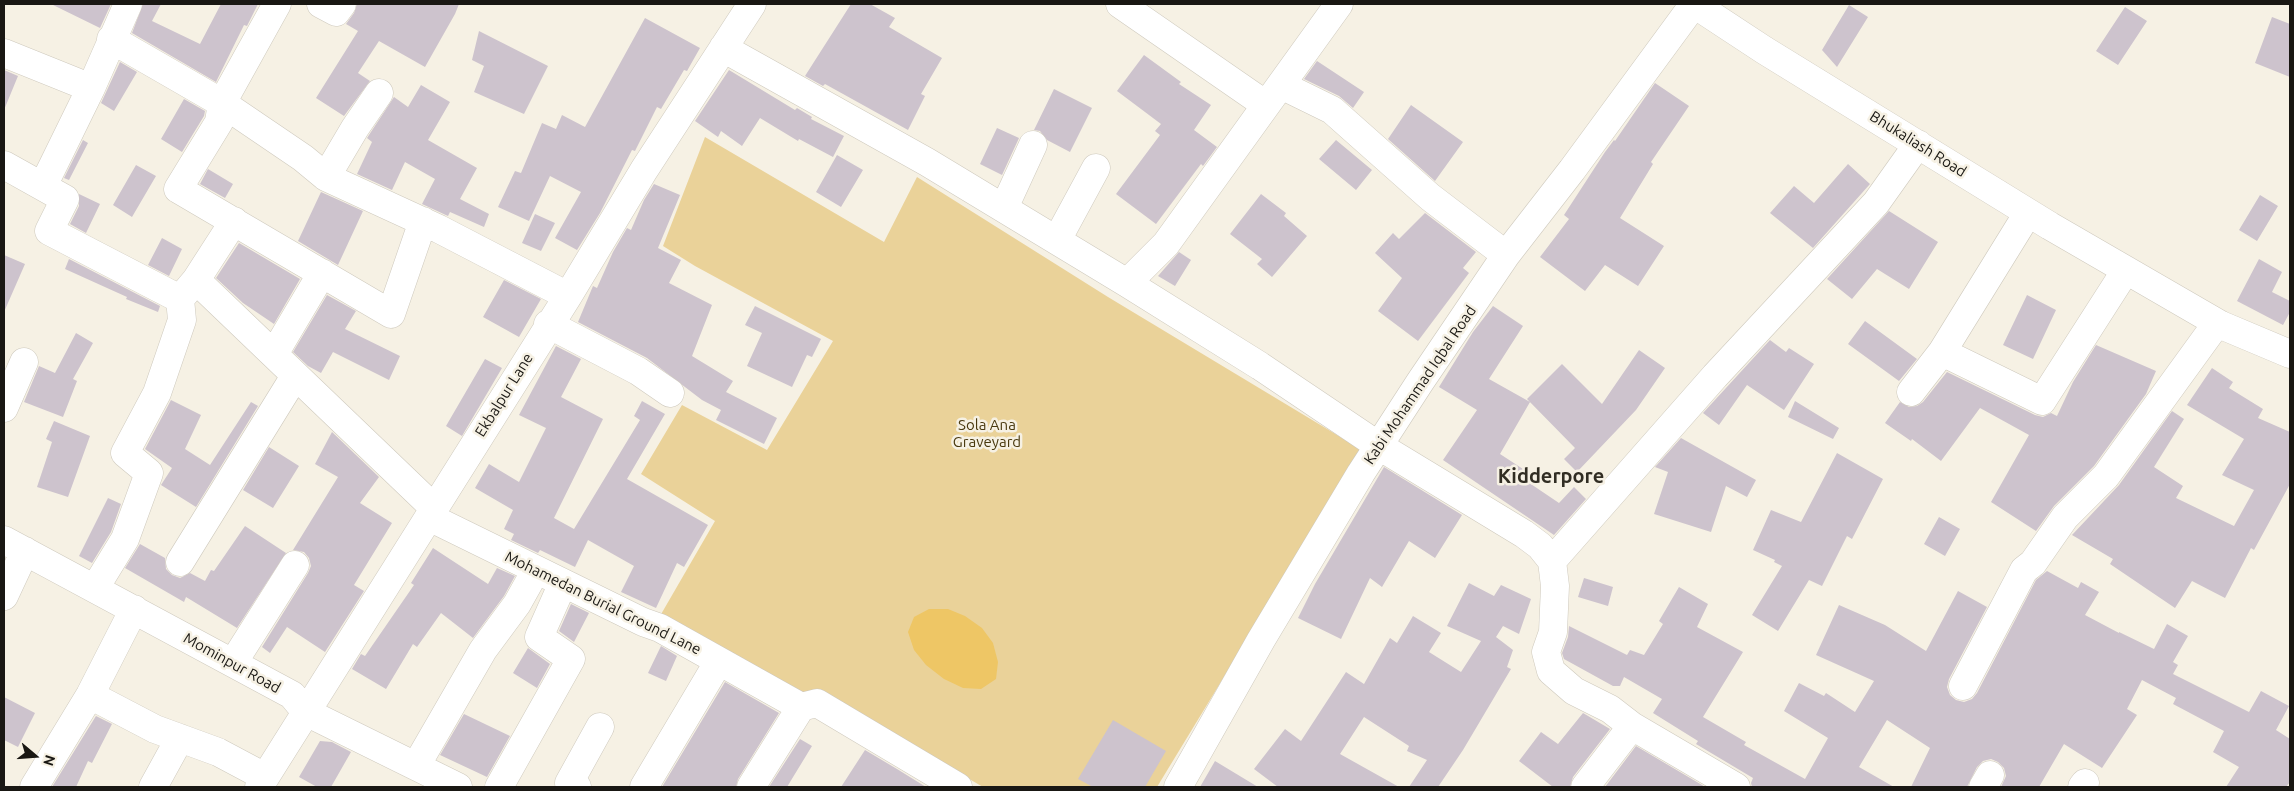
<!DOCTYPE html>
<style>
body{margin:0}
#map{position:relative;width:2294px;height:791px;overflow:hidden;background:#f6f1e4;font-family:Ubuntu,sans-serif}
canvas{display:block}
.frame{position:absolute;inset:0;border:5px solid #191713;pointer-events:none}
.north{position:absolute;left:10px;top:731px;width:50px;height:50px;-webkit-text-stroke:4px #f6f1e4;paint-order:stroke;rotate:108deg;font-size:14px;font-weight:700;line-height:20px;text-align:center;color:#191713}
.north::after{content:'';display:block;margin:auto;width:18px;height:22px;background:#191713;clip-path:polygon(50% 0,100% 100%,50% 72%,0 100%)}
</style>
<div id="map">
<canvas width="2294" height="791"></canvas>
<div class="frame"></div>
<div class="north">N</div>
</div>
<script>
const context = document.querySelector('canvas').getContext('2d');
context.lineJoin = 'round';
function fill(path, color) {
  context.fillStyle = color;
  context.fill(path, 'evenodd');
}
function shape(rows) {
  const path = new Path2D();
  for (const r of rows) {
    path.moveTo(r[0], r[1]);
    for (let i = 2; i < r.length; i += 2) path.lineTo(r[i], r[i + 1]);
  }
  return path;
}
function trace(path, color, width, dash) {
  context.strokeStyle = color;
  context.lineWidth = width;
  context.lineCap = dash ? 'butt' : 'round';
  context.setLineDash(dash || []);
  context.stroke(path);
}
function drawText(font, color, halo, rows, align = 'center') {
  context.font = font + ' Ubuntu,sans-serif';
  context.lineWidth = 5;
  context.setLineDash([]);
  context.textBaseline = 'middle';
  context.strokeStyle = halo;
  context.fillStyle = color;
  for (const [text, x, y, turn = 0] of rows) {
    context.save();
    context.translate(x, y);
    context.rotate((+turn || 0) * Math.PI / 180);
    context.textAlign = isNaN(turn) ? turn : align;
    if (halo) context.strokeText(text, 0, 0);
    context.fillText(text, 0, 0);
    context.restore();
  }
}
fill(shape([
 [705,137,884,242,917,177,1108,297,1362,450,1157,787,983,787,827,696,796,694,660,616,715,521,641,474,682,405,767,450,833,341,695,266,663,246]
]), '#ead299');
fill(shape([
 [929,609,948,609,965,616,982,628,993,643,998,662,996,679,981,689,963,688,944,679,926,665,914,650,908,632,914,617]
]), '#eec665');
fill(shape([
 [51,4,111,4,100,28],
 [143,4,161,4,152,21,200,44,221,4,258,4,247,26,244,25,216,82,132,33],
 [357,4,459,4,455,14,425,67,379,41,358,73,370,81,344,116,316,98,358,31,346,24,354,13],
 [851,4,870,4,895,18,889,27,942,58,921,94,925,96,908,130,825,84,823,86,805,76],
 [1849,5,1868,17,1837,67,1822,50],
 [2125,7,2147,21,2118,65,2096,51],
 [2272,17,2290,24,2290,77,2255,63],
 [645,18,700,48,687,71,684,70,661,109,657,107,635,151,632,150,600,213,577,250,555,238,581,192,550,176,529,221,498,207,515,171,521,173,542,123,556,129,562,115,585,127],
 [479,31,548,66,524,114,474,92,484,66,472,60],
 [1144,55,1181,82,1179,84,1211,105,1194,130,1217,147,1203,166,1201,164,1156,224,1116,194,1160,135,1155,131,1161,124,1117,91],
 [1317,61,1364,92,1353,108,1339,96,1304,79],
 [120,62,137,72,114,111,101,103],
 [4,70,18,76,4,110],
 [729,70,795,110,797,108,812,117,811,119,844,136,833,157,799,139,798,141,760,118,742,146,721,131,718,137,695,121],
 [1655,83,1689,106,1651,162,1653,164,1620,218,1664,246,1638,286,1605,265,1585,291,1540,257,1569,219,1564,215,1605,152,1614,140,1615,141],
 [421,85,450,102,428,140,477,168,460,199,489,214,484,227,450,212,448,216,422,204,435,179,405,162,392,190,357,174,372,142,367,138,394,97,408,107],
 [1054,89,1092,108,1070,152,1047,140,1040,131,1034,130],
 [184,99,205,111,204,116,182,152,161,139],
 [1411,105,1463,142,1435,181,1388,139],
 [997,128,1019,138,1002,175,980,164],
 [83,140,88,143,69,180,64,178],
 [1336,140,1372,170,1356,190,1319,159],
 [837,155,863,170,841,207,816,192],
 [1848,164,1870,184,1813,248,1770,213,1794,186,1814,203],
 [136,165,156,176,132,217,113,205],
 [208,169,233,184,225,198,200,184],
 [654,184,680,195,658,248,681,260,669,283,712,305,692,356,733,381,726,392,777,418,764,444,716,420,721,410,702,400,647,358,578,322,593,286,597,288,613,252,627,228,631,230,644,200],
 [321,192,363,211,338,265,298,241],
 [79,194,100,204,86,233,70,224,79,206],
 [1261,194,1286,213,1284,216,1307,236,1272,277,1257,264,1262,259,1230,234],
 [2260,195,2278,206,2257,241,2239,230],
 [1889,211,1938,242,1909,289,1877,269,1852,299,1827,279],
 [1425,213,1476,252,1463,268,1469,273,1418,341,1378,311,1402,278,1375,253,1393,233,1399,239],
 [535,214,555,223,541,251,522,243],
 [162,238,182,249,169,276,148,265],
 [239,243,300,279,274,324,243,303,216,278],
 [1179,252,1191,260,1175,286,1158,276],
 [4,255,25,264,4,312],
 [69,259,160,306,158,312,126,299,127,297,65,269],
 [2259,259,2282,272,2272,292,2290,301,2290,312,2283,325,2237,301],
 [504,280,541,299,519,337,483,317],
 [327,295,356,311,345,329,400,356,389,380,333,352,321,373,308,366,293,352],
 [2027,295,2056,310,2033,359,2003,345],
 [755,306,821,339,812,357,807,355,792,387,747,366,762,333,745,325],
 [1493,306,1523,326,1489,379,1530,402,1500,454,1523,469,1519,476,1559,503,1574,487,1586,499,1554,535,1443,460,1477,410,1439,387,1473,332],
 [1865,321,1917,359,1899,381,1848,344],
 [76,333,93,343,73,379,77,381,63,417,24,402,39,366,55,373],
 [1770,340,1786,352,1789,348,1814,364,1784,410,1747,385,1719,425,1703,413],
 [2096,345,2156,371,2146,394,2094,466,2054,506,2036,531,1991,502,2029,435,1980,408,1941,461,1912,439,1911,441,1885,423,1900,402,1909,407,1917,406,1923,402,1947,372,2035,415,2043,417,2051,413,2057,416,2073,382],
 [556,346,581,359,561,397,603,419,554,518,574,529,640,420,634,416,642,401,665,414,627,479,708,525,684,567,677,563,656,608,621,592,634,566,588,540,575,567,540,550,538,553,511,540,514,534,504,529,513,510,475,488,489,464,519,482,546,428,519,415],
 [1639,350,1665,368,1636,410,1577,472,1564,459,1575,448,1527,399,1562,364,1602,404],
 [485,359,502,368,462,436,446,426],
 [2212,368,2233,382,2229,388,2263,409,2258,418,2290,432,2290,484,2254,550,2251,548,2225,598,2192,581,2175,608,2110,564,2113,559,2072,535,2119,485,2172,411,2184,419,2154,467,2183,486,2176,498,2234,526,2254,490,2222,475,2244,439,2187,405],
 [171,400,201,415,185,449,210,465,251,402,258,406,196,507,161,485,172,468,145,449],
 [1795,401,1839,428,1833,439,1788,417],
 [54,421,90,436,68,497,37,487,52,442,46,439],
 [332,432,379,477,360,503,392,523,354,585,364,591,325,652,287,627,270,653,262,647,308,573,311,566,309,558,304,552,293,550,338,477,315,464],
 [1681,438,1756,480,1747,497,1726,486,1711,532,1654,514,1668,472,1655,467],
 [269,447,299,466,273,508,243,490],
 [1837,453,1883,479,1852,539,1847,536,1822,586,1809,580,1778,631,1752,615,1782,566,1774,562,1775,560,1753,550,1771,510,1801,522],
 [1384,467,1462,515,1435,558,1409,541,1382,587,1370,578,1341,639,1298,618,1315,584],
 [108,498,121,504,111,532,92,563,79,556],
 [1939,517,1960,529,1945,556,1924,544],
 [245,526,286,553,237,628,186,597,184,602,125,568,140,544,165,558,166,569,172,575,180,578,190,573,205,581,211,570,214,571],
 [433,548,488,584,497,568,515,576,504,596,473,638,441,613,417,647,413,644,386,689,352,669,361,654,365,656,414,585,411,583],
 [2047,571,2078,588,2081,582,2099,592,2085,615,2119,633,2119,632,2154,649,2167,624,2188,636,2173,662,2178,665,2173,674,2249,712,2261,691,2289,706,2276,730,2290,739,2290,782,2286,787,2226,787,2239,767,2213,752,2224,731,2173,704,2176,698,2142,680,2127,709,2137,715,2102,768,2064,744,2039,787,2001,787,2006,776,2004,768,1998,762,1991,759,1983,761,1977,767,1967,787,1911,787,1930,748,1887,720,1859,767,1894,787,1752,787,1751,783,1753,778,1696,744,1698,741,1653,713,1662,699,1624,677,1620,686,1613,686,1564,659,1562,653,1568,637,1569,626,1627,655,1630,650,1644,655,1663,624,1659,621,1679,587,1708,604,1697,627,1743,652,1703,717,1746,742,1744,745,1805,779,1828,738,1784,711,1799,683,1824,696,1826,693,1855,712,1874,681,1816,655,1839,605,1885,625,1926,651,1958,591,1987,607,1949,679,1947,687,1950,695,1956,700,1964,702,1972,699,1977,693,2036,580],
 [1584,578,1613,587,1608,606,1578,597],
 [1469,583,1494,596,1501,585,1531,599,1519,634,1503,626,1496,637,1513,650,1507,667,1511,669,1463,750,1438,787,1409,787,1427,760,1407,751,1409,746,1364,717,1340,754,1399,787,1278,787,1254,769,1285,729,1301,741,1346,672,1364,684,1390,638,1397,643,1413,616,1441,633,1429,652,1461,672,1481,641,1447,626],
 [571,604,589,613,574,642,559,631],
 [661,646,677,656,666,681,648,673],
 [528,648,550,664,537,688,513,673],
 [725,682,779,713,738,779,736,787,662,787],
 [4,697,35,713,18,747,4,740],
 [1583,713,1610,729,1573,777,1570,787,1553,787,1519,761,1541,732,1558,744],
 [464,714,510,736,487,777,440,755],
 [96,716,112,724,92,763,88,761,76,787,52,787],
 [1113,720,1166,751,1145,787,1093,787,1078,779],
 [800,739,812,746,787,787,769,787],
 [320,741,332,742,351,752,331,787,317,787,299,777],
 [1636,746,1702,785,1705,787,1605,787],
 [865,750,897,769,926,787,841,787],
 [1215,761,1258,787,1200,787]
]), '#cdc3cd');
const minor = shape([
 [277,4,222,103,219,122,178,189,391,314,423,221],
 [321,4,336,12,342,4],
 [1120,4,1266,105],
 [1694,4,1764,50,2050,226,2221,325,2290,354],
 [111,39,222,103,303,158,326,177,439,229,568,296],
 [723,48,927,162,1127,283,1260,366,1379,446,1524,534,1540,546,1552,561,1555,586,1553,632,1546,652,1551,671,1574,691,1610,709,1632,726,1736,787],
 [4,53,91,88],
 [1281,85,1332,110,1430,197,1506,255],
 [4,165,65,199,49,231,180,299],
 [326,177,355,128,379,93],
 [43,186,91,88,128,4],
 [1004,208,1033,145],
 [1057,240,1096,168],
 [196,280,434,508],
 [1127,283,1166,244,1339,4],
 [548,324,638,371,670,393],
 [1942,352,2042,401,2126,270],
 [274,354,322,273],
 [1911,392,1942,352,2028,213],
 [4,408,24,362],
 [429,517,643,622,660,628,801,707,817,703,958,787],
 [4,540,292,695,306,712,458,787],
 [1552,561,1715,376,1876,203,1918,144],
 [180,562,295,376],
 [95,588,125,539,149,473,125,453,157,393,182,320,180,299,196,280,234,221],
 [4,596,25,551],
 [233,663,295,565],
 [1963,686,2024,570,2033,563,2065,517,2106,476,2217,323],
 [90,695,155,729,218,752,265,777],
 [416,766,483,650,517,604,536,570],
 [34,787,90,695,134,609],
 [153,787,180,738],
 [259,787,568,296,644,170,752,4],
 [499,787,571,659,539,637,563,583],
 [577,787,569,783,600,727],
 [644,787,719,661],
 [751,787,801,707],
 [1178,787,1261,640,1361,473,1420,382,1506,255,1572,170,1694,4],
 [1585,787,1632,726],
 [1983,787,1990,775],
 [2082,787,2085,783]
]);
trace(minor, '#cec9bd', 29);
trace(minor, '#fff', 28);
drawText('15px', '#191713', '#f6f1e4', [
 ["Bhukaliash Road",1918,144,32],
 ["Kabi Mohammad Iqbal Road",1420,385,-56],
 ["Ekbalpur Lane",504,395,-58],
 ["Mohamedan Burial Ground Lane",603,603,26],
 ["Mominpur Road",232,663,29]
]);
drawText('15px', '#49390f', '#f6f1e4', [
 ["Sola Ana",987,425],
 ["Graveyard",987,442]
]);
drawText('bold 20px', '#312d23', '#f6f1e4', [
 ["Kidderpore",1551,476]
]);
</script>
